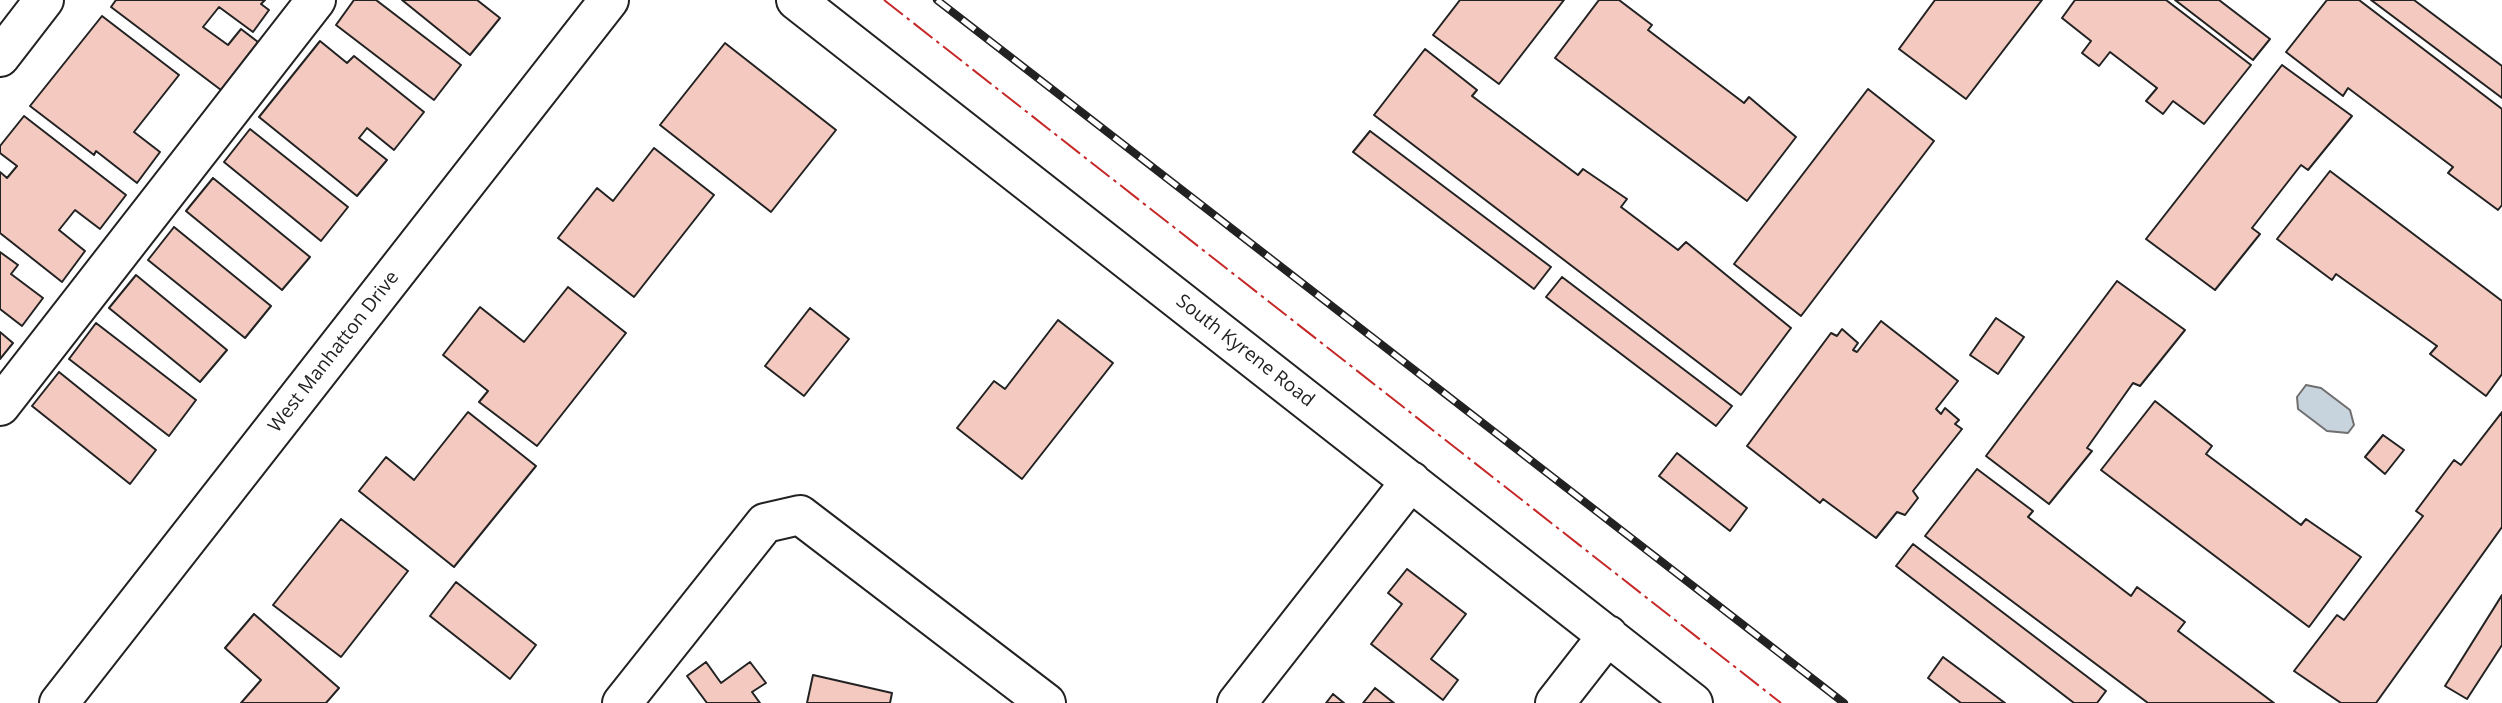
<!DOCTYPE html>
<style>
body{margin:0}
canvas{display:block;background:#fff}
</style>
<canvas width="2502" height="703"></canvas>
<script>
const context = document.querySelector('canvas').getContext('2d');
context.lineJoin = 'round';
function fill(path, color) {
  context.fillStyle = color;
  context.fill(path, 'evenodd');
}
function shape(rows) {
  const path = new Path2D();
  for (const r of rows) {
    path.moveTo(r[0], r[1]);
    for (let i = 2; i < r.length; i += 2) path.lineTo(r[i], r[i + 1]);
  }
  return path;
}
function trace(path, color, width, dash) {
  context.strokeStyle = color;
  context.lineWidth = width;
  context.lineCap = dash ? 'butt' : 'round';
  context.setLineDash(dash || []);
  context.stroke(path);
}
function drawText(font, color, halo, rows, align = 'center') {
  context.font = font + ' "Open Sans",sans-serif';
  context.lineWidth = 5;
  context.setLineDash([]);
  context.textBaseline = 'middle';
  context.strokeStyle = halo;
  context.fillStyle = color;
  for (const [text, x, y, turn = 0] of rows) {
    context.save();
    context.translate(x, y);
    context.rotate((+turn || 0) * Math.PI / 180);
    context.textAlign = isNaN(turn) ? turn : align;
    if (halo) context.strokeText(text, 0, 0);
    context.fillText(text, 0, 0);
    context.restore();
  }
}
const water = shape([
 [2306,385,2321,388,2350,410,2354,425,2348,433,2327,431,2298,409,2297,397,2306,385]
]);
fill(water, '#c7d3dd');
trace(water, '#6f6f6f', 2);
const building = shape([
 [116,0,265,0,261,4,269,10,253,32,219,7,203,27,228,45,241,29,258,42,221,90,111,7,116,0],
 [354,0,376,0,461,65,434,100,336,25,354,0],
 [402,0,477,0,500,18,470,55,402,0],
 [1460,0,1564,0,1499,84,1433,35,1460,0],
 [1599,0,1619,0,1652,25,1648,30,1744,103,1749,97,1796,137,1747,201,1555,58,1599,0],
 [1935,0,2042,0,1966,99,1899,49,1935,0],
 [2075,0,2166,0,2251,65,2204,124,2173,101,2163,114,2146,101,2157,88,2110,52,2099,66,2082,53,2091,41,2062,18,2075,0],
 [2175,0,2219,0,2270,39,2253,60,2175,0],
 [2327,0,2359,0,2502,109,2502,205,2498,210,2448,173,2453,167,2348,88,2343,96,2286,52,2327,0],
 [2371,0,2414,0,2502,66,2502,98,2371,0],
 [102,16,179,75,134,132,160,152,137,183,96,151,94,155,30,106,102,16],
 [320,41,347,63,354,56,424,112,394,150,367,128,359,138,387,160,357,196,259,117,320,41],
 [725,43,836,130,771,212,660,125,725,43],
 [1425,49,1477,90,1472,96,1578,175,1583,169,1627,199,1621,207,1678,250,1686,242,1791,328,1741,395,1374,115,1425,49],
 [2282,65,2352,116,2308,170,2301,165,2252,228,2260,234,2215,290,2146,239,2282,65],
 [1868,89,1934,141,1801,316,1734,264,1868,89],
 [24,116,126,195,100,229,75,210,59,230,85,251,62,282,0,233,0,172,7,178,17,166,0,153,0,146,24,116],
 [250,129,348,207,321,241,224,162,250,129],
 [1370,131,1551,267,1534,289,1353,152,1370,131],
 [654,148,714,195,634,297,558,238,597,188,613,201,654,148],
 [2330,171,2502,301,2502,374,2486,396,2430,354,2437,346,2336,274,2332,280,2277,239,2330,171],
 [213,178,310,257,282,290,186,211,213,178],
 [174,227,271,306,245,338,148,260,174,227],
 [0,252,18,265,11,274,43,298,22,326,0,309,0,252],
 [136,275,227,350,200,382,109,308,136,275],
 [1562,277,1732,406,1716,426,1546,297,1562,277],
 [2117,281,2185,330,2140,386,2133,383,2087,448,2092,451,2049,504,1986,456,2117,281],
 [568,287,626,333,537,446,479,402,488,391,443,355,480,307,524,342,568,287],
 [810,308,849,339,804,396,765,366,810,308],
 [1996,318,2024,337,1998,374,1970,355,1996,318],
 [1058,320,1113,363,1022,479,957,428,994,381,1005,389,1058,320],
 [1881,321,1958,381,1936,409,1941,414,1945,408,1959,420,1955,424,1962,429,1913,491,1918,498,1905,515,1897,512,1876,538,1823,499,1820,503,1747,446,1831,333,1837,336,1842,329,1858,343,1853,350,1857,352,1881,321],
 [96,323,196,400,169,436,69,359,96,323],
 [0,332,13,343,0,359,0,332],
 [59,372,156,450,130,484,32,406,59,372],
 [2155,401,2212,446,2206,454,2301,525,2306,519,2361,557,2309,627,2101,470,2155,401],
 [468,412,536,466,454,567,359,491,386,457,414,480,468,412],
 [2502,412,2502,527,2376,703,2341,703,2294,671,2337,615,2344,620,2423,516,2416,511,2454,460,2461,465,2502,412],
 [2383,435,2404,450,2385,474,2365,457,2383,435],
 [1677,453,1747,508,1730,531,1659,476,1677,453],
 [1977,469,2033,511,2028,517,2131,596,2137,587,2185,622,2178,631,2274,703,2148,703,1925,536,1977,469],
 [341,519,408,571,341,657,273,605,341,519],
 [1913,544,2106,691,2097,703,2074,703,1896,566,1913,544],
 [1407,569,1466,614,1431,659,1458,680,1443,700,1371,644,1402,604,1388,593,1407,569],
 [456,582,536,645,510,679,430,616,456,582],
 [2502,595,2502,645,2467,699,2445,686,2502,595],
 [254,614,339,688,326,703,241,703,261,680,225,648,254,614],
 [1943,657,2005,703,1961,703,1928,678,1943,657],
 [706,662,721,683,750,662,766,683,752,692,760,703,707,703,687,676,706,662],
 [813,675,892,693,890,703,807,703,813,675],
 [1375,688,1394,703,1363,703,1375,688],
 [1333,694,1344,703,1326,703,1333,694]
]);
fill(building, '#f3c9c0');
trace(building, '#222', 2);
const minor = shape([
 [796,0,1693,703],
 [0,57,44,0],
 [0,406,316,0],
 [59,703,609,0],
 [622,703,765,523,800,515,1046,703],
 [1237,703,1411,481],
 [1555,703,1608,635]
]);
trace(minor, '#222', 42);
trace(minor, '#fff', 38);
const rail = shape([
 [937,0,1844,703]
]);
trace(rail, '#222', 8);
trace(rail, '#fff', 5, [16]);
trace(shape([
 [884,0,1781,703]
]), '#c62828', 2, [24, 5, 3.5, 5]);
drawText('19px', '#222', '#fff', [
 ["South Kyrene Road",1245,351,38],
 ["West Manhatton Drive",334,352,-52]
]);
</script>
